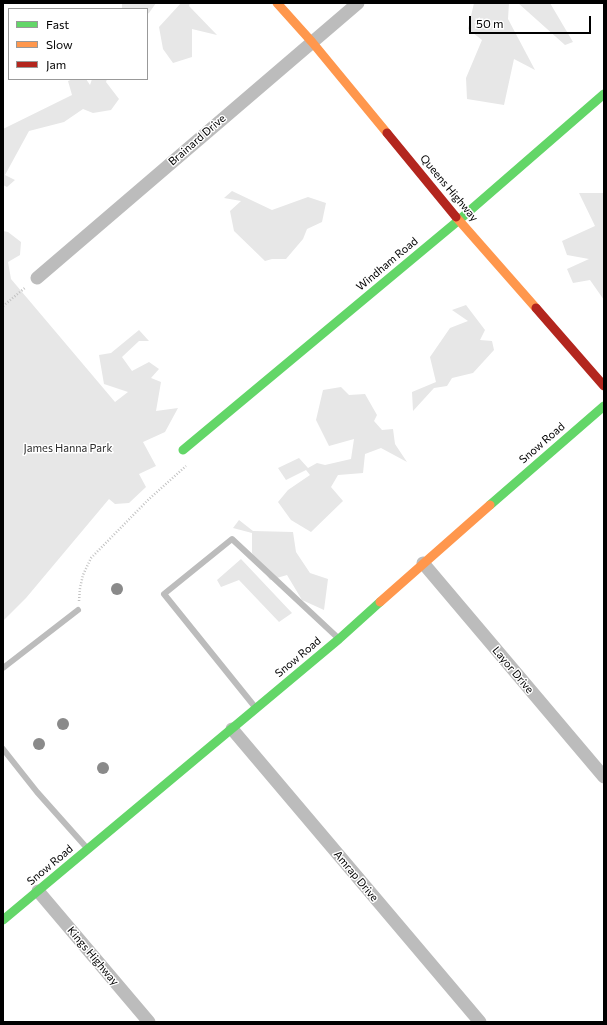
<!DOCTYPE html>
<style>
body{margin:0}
#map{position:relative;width:607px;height:1025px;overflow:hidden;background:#fff;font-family:Commissioner,sans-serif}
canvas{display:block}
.frame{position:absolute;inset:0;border:4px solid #000;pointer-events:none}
.legend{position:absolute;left:8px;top:8px;width:140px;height:72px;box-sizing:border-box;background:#fff;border:1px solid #999;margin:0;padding:5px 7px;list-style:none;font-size:12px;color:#000}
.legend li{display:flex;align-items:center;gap:8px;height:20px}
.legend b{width:20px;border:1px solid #999}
.scale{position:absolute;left:469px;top:16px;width:122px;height:18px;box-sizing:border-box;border:2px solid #000;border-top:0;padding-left:5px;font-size:12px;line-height:14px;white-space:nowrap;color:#000;-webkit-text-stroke:3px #fff;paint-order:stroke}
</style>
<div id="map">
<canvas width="607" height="1025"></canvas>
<div class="frame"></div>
<ul class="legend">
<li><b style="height:5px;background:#63d668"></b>Fast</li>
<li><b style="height:5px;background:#ff974d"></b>Slow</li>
<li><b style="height:5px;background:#b3261e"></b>Jam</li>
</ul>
<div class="scale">50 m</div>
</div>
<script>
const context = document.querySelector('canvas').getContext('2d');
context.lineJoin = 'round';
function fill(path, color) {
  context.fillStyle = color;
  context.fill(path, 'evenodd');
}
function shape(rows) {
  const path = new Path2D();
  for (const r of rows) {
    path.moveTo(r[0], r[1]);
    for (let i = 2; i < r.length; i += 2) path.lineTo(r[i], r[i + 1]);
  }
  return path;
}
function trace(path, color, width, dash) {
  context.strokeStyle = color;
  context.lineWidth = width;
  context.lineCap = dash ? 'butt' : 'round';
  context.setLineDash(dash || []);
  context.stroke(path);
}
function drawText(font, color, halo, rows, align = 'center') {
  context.font = font + ' Commissioner,sans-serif';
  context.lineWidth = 3;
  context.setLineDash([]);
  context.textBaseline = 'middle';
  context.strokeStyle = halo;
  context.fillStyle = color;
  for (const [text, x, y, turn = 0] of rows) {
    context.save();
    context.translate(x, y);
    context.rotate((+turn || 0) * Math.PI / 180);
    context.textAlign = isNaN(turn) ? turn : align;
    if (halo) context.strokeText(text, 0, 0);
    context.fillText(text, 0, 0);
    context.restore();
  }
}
fill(shape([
 [122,3,156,3,149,13,147,14,147,9,122,9],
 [181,3,190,3,189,6,217,35,192,29,192,57,173,63,163,49,159,27],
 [474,3,509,3,508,19,535,70,514,59,504,105,467,99,466,78,482,40,468,29],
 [518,3,550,3,573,42,565,45],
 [73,79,86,79,90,85,92,79,107,79,106,82,119,99,111,110,93,113,83,109,64,122,29,131,5,175,15,180,7,187,3,185,3,129,72,95,68,81],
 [232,191,272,210,308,197,326,203,322,222,307,229,303,239,286,259,272,259,265,261,234,231,230,211,241,201,224,198],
 [579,193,604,193,604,300,590,280,573,283,567,269,589,259,567,255,562,241,595,226],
 [3,231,8,232,21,242,20,255,8,262,11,279,115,402,128,392,104,384,99,355,111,353,139,330,149,341,139,341,122,357,132,371,149,362,159,369,151,378,161,382,156,411,178,408,165,432,143,442,156,466,139,474,146,487,129,503,115,504,109,499,26,598,3,621],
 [466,305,485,330,480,340,492,341,494,350,473,373,452,378,447,386,434,388,413,411,412,392,436,382,430,357,450,328,468,321,452,310],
 [341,387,349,395,365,394,377,415,374,421,382,430,393,429,395,444,407,462,381,448,365,454,363,473,338,475,331,487,343,501,311,532,291,520,278,502,288,490,310,475,306,470,286,480,278,468,299,458,308,468,317,463,325,465,351,459,354,439,329,446,316,420,323,390],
 [239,520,253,531,293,532,296,552,310,573,328,579,324,610,302,600,287,575,270,580,252,553,252,533,233,528],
 [241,559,292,613,279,622,239,580,221,587,217,580]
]), '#e7e7e7');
trace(shape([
 [3,306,26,287],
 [79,601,80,588,83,575,91,558,149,499,186,466]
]), '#c2c2c2', 2.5, [1, 2]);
trace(shape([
 [3,668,78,610],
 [255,707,164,594,232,539,337,637],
 [3,749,37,792,86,847]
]), '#bcbcbc', 6);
trace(shape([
 [37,278,358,3],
 [423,563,604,777],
 [232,729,480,1022],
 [38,891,149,1022]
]), '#bcbcbc', 13);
trace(shape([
 [183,450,459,220,604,94],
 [490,505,604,406],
 [3,920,339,639,380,602]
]), '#63d668', 9);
trace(shape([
 [277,3,312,42,387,133],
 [456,217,536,308],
 [380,602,490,505]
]), '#ff974d', 9);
trace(shape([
 [387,133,456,217],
 [536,308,604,386]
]), '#b3261e', 9);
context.fillStyle = '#8a8a8a';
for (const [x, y] of [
 [117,589],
 [63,724],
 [39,744],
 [103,768]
]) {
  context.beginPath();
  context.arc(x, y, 6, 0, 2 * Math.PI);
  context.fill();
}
drawText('11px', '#000', '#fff', [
 ["Brainard Drive",197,140,-41],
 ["Queens Highway",449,188,50],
 ["Windham Road",387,264,-40],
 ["Snow Road",542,443,-41],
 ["Snow Road",298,657,-40],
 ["Layor Drive",513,670,50],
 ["Snow Road",50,865,-40],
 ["Amrap Drive",356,876,50],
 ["Kings Highway",93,956,50]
]);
drawText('11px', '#2b2b2b', '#fff', [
 ["James Hanna Park",68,448]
]);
</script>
